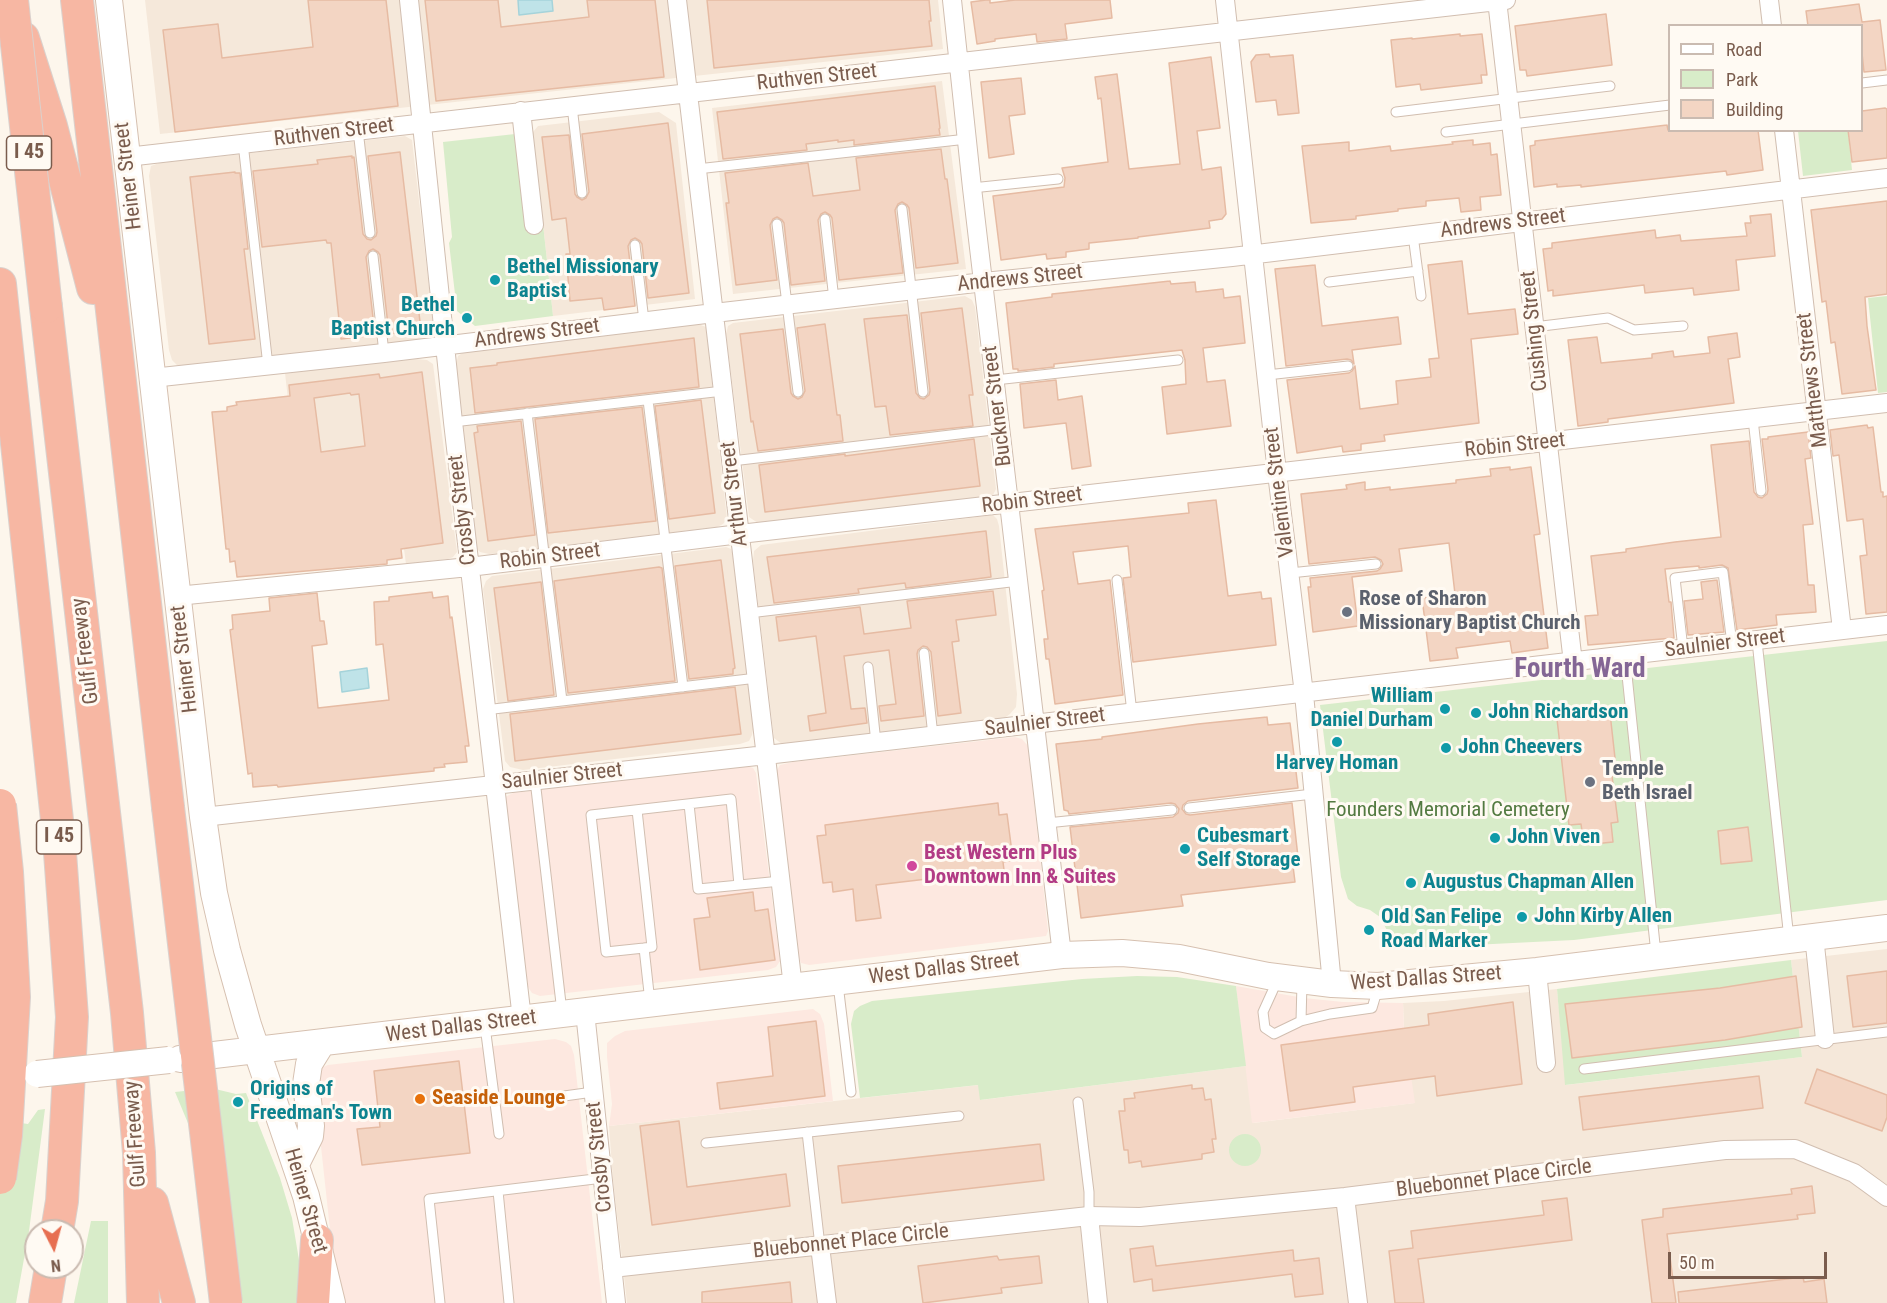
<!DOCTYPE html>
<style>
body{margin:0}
#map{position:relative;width:1887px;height:1303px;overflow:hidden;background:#fdf6ec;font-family:"Roboto Condensed",sans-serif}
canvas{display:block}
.legend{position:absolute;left:1668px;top:24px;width:195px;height:108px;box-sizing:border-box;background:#fffaf3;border:2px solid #cabbb1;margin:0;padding:8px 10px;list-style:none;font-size:18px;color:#7a5c4d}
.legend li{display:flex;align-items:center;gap:12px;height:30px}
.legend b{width:30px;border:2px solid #cabbb1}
.north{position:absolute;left:24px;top:1219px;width:60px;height:60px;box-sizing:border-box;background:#fffaf3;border:2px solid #cabbb1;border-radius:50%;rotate:174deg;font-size:16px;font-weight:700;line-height:24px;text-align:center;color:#7a5c4d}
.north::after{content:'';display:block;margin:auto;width:21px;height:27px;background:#e76f51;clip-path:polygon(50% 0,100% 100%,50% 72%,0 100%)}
.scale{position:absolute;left:1668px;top:1252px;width:159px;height:27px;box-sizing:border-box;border:3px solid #7a5c4d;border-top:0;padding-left:8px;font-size:18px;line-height:21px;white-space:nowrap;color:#7a5c4d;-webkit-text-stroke:4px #fffaf3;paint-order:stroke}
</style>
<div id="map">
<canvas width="1887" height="1303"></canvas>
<ul class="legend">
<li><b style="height:8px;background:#fff"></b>Road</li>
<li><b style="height:16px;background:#d8ecc9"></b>Park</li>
<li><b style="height:16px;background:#f3d5c3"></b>Building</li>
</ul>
<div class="north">N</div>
<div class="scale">50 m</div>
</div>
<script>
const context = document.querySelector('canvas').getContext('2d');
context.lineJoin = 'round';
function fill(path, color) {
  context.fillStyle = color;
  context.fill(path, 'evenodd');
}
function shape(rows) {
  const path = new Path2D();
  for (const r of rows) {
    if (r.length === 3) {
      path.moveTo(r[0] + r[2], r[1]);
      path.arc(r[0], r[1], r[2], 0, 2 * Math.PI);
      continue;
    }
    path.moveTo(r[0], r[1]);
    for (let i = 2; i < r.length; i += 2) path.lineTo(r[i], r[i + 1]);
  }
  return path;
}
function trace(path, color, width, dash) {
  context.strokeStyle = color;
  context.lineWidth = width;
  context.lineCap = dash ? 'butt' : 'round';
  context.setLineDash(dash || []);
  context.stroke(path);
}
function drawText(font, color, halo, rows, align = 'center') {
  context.font = font + ' "Roboto Condensed",sans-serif';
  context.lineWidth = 6;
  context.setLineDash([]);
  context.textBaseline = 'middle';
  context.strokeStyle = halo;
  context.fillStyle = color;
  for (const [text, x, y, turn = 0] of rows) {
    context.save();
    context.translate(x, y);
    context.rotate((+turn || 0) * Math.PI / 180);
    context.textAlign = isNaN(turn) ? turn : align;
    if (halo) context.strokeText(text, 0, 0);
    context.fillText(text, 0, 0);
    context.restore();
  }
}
fill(shape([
 [145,0,938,0,943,49,160,134],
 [942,81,966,269,733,294,712,108],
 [659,112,676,123,695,299,553,316,533,132,538,126],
 [405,136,412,140,434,330,433,335,427,339,186,366,177,365,172,360,169,350,149,176,151,166,159,163],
 [965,296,972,300,975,307,996,489,993,495,986,498,758,523,749,517,726,334,728,326,733,323],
 [698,324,706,327,727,519,723,524,717,527,503,553,489,554,480,552,476,548,456,364,458,356,464,352],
 [416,359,427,360,433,364,457,552,453,557,448,559,406,564,393,466,297,479,285,373],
 [993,515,997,519,999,526,1017,694,1016,707,1010,714,1003,719,794,745,782,744,774,738,753,561,754,551,761,545],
 [726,547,731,549,733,555,754,724,752,735,749,741,740,744,523,770,510,767,505,761,483,589,486,581,492,576],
 [1887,949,1887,1303,627,1303,613,1180,609,1126,979,1085,981,1100,1246,1066,1253,1123,1414,1103,1404,1029,1403,1003,1444,1001,1557,989,1566,1085,1802,1057,1791,960]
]), '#f5e8da');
fill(shape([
 [1015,737,1022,739,1028,746,1048,931,1046,936,809,965,801,963,798,954,776,772,780,765,793,762],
 [745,765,753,768,756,773,780,961,776,967,768,970,540,996,532,993,528,987,505,797,513,793],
 [1236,986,1304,998,1343,1002,1403,1003,1404,1029,1415,1103,1252,1123],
 [813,1009,820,1014,824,1024,833,1101,609,1126,612,1104,607,1057,607,1043,615,1036,625,1031],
 [555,1039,566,1042,571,1046,574,1055,602,1303,338,1303,314,1082,318,1069,328,1065]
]), '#fde8e0');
fill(shape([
 [1798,131,1848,131,1852,170,1803,176],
 [533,132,553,316,475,326,457,311,449,243,452,237,443,142],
 [1887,296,1887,392,1878,393,1868,298],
 [1887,641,1887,900,1574,940,1411,948,1392,940,1380,917,1370,910,1357,906,1348,899,1341,877,1320,705],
 [1791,960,1802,1057,1565,1085,1557,989],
 [1137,976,1177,977,1236,986,1246,1066,980,1100,978,1085,860,1098,851,1024,854,1011,860,1006,872,1001,1082,979],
 [211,1088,236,1094,246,1093,280,1178,292,1218,300,1266,302,1303,235,1303,220,1200,175,1092],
 [45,1109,29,1231,16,1303,0,1303,0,1120,28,1124,38,1110],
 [1245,1150,16],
 [91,1221,108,1221,108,1303,74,1303]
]), '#d8ecc9');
const water = shape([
 [518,0,552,0,553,11,519,15,518,0],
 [367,668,369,688,342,692,340,672,367,668]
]);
fill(water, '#bfe3e8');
trace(water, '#a5d3da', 1.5);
const building = shape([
 [308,0,386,0,398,106,175,132,163,30,218,24,222,58,313,47,308,0],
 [425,0,498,0,501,27,589,17,587,0,655,0,664,77,436,101,425,0],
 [707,0,929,0,931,21,929,21,932,46,714,68,707,0],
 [986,0,990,0,990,3,1015,0,1110,0,1112,18,1065,24,1067,39,1037,42,1036,34,995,39,995,41,977,44,971,2,986,0],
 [1859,4,1862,22,1880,20,1886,70,1864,72,1862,53,1862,26,1808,26,1806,11,1859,4],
 [1606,14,1612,65,1527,76,1526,70,1520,70,1515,26,1606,14],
 [1460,34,1460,36,1482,34,1487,75,1481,75,1482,83,1421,90,1420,84,1396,87,1391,40,1412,38,1412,39,1460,34],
 [1269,54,1270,57,1293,55,1299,113,1278,115,1276,100,1256,102,1251,62,1256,55,1269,54],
 [1211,57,1220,128,1197,131,1202,170,1221,167,1226,214,1222,219,1209,221,1210,228,1138,237,1138,238,1089,243,1089,249,1066,252,1066,257,1047,259,1046,254,1001,260,993,196,1064,187,1065,178,1062,168,1108,162,1101,98,1098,99,1095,77,1117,74,1129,169,1180,164,1169,63,1211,57],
 [1021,78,1025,114,1009,116,1014,154,989,158,981,82,1021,78],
 [935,86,940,128,939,129,940,135,854,145,854,140,838,142,838,140,806,144,807,150,723,159,717,112,935,86],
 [1885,108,1887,109,1887,158,1852,162,1848,130,1862,130,1862,111,1885,108],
 [668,123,689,293,648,298,642,244,640,241,635,238,631,240,628,246,635,306,604,310,602,298,570,301,566,254,570,254,566,218,552,220,542,137,569,135,575,194,577,197,582,200,586,198,589,192,582,134,668,123],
 [1667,125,1668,130,1758,130,1763,170,1727,175,1726,171,1581,187,1581,185,1557,187,1557,184,1534,187,1530,146,1535,145,1535,141,1667,125],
 [1473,140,1473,145,1490,143,1491,155,1497,154,1501,195,1480,197,1481,210,1461,212,1459,198,1426,201,1426,206,1398,209,1398,211,1356,216,1356,219,1311,223,1302,146,1349,142,1349,151,1390,146,1391,151,1453,144,1452,142,1473,140],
 [941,149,945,179,947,179,958,263,916,268,909,208,907,205,902,202,898,204,895,210,903,273,839,280,832,218,830,215,825,212,821,214,818,220,825,281,791,285,784,223,782,220,777,217,773,219,770,225,777,280,736,285,726,203,729,203,725,173,808,163,813,196,860,190,856,158,941,149],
 [400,152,421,330,389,334,380,255,378,252,373,249,369,251,366,257,375,335,341,339,331,243,327,243,326,240,262,247,253,171,318,164,317,160,352,156,352,158,354,157,363,234,367,239,371,240,376,236,377,232,368,156,400,152],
 [235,172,235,173,240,173,248,249,244,249,255,339,209,344,190,177,235,172],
 [1887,201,1887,294,1865,297,1867,326,1876,390,1842,394,1835,342,1831,343,1826,301,1822,302,1811,210,1887,201],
 [1771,214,1775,256,1736,260,1739,290,1694,295,1693,288,1645,293,1644,285,1553,296,1553,290,1548,291,1543,249,1552,248,1552,243,1655,230,1656,238,1680,235,1681,241,1747,236,1745,223,1751,223,1750,216,1771,214],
 [1462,261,1468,314,1515,309,1518,334,1471,339,1479,423,1384,435,1385,441,1361,444,1361,450,1343,452,1342,446,1297,453,1287,380,1349,373,1352,371,1355,366,1360,409,1398,404,1396,381,1431,377,1429,359,1439,358,1428,265,1462,261],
 [1315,265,1322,326,1398,317,1401,344,1352,350,1354,364,1351,360,1347,359,1286,366,1275,269,1315,265],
 [1170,281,1171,284,1195,282,1196,292,1223,289,1224,298,1240,296,1245,343,1203,348,1207,382,1225,380,1231,426,1167,434,1162,387,1186,384,1185,360,1182,350,1054,364,1054,367,1018,371,1018,369,1013,369,1006,303,1052,297,1052,294,1071,292,1170,281],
 [962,308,973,395,969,395,973,426,890,435,886,406,875,407,864,319,907,315,916,393,920,398,924,399,929,395,930,391,921,313,962,308],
 [825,324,837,415,840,415,843,441,758,451,753,421,751,422,740,334,783,329,791,393,793,396,798,399,802,397,805,391,797,328,825,324],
 [1737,333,1740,357,1728,359,1734,403,1608,419,1608,422,1578,426,1568,340,1597,337,1601,363,1652,358,1652,354,1673,351,1674,357,1710,353,1708,337,1737,333],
 [694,338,699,387,475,413,470,368,497,365,497,363,694,338],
 [422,372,443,543,401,549,402,558,387,560,387,564,237,577,235,561,230,562,229,549,226,549,212,412,227,411,227,407,237,405,236,402,290,396,289,385,379,374,380,378,422,372],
 [350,393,351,395,359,394,365,446,321,452,314,398,350,393],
 [1056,380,1058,400,1082,396,1091,466,1072,469,1066,423,1024,428,1020,384,1056,380],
 [701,400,715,513,669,519,655,406,701,400],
 [642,407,656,521,548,533,535,419,642,407],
 [521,421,535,535,488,541,474,433,478,432,477,426,521,421],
 [1867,425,1868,428,1873,427,1881,492,1883,492,1883,497,1887,496,1887,612,1866,614,1860,556,1867,555,1863,519,1847,521,1839,455,1833,456,1830,430,1867,425],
 [1808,432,1811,458,1805,459,1813,524,1803,525,1808,585,1814,585,1816,612,1776,615,1777,625,1737,630,1728,568,1722,565,1699,568,1699,566,1665,569,1669,602,1671,602,1674,638,1588,645,1585,616,1598,615,1591,556,1626,552,1626,549,1675,542,1721,537,1711,445,1749,441,1754,492,1758,497,1762,498,1767,494,1768,490,1762,439,1768,439,1768,437,1808,432],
 [974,439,980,486,765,512,759,465,845,454,845,456,974,439],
 [1510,467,1510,470,1531,467,1540,534,1534,535,1548,648,1512,653,1510,641,1456,648,1458,658,1430,661,1422,598,1455,594,1449,543,1399,549,1402,571,1352,577,1358,626,1313,632,1308,587,1311,587,1310,578,1377,571,1380,569,1383,564,1381,560,1375,557,1309,564,1301,494,1347,489,1346,485,1365,482,1365,490,1390,487,1390,490,1456,483,1456,480,1491,476,1490,469,1510,467],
 [1216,500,1228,596,1261,592,1262,599,1271,598,1276,645,1133,662,1123,578,1131,577,1128,546,1073,552,1078,584,1110,580,1123,695,1055,704,1049,659,1046,659,1044,639,1048,639,1042,591,1044,590,1035,529,1189,513,1188,503,1216,500],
 [986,531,991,577,906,588,905,583,858,589,859,593,774,603,767,557,986,531],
 [721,560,735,668,733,669,733,674,689,679,675,566,721,560],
 [659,567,662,568,675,681,568,693,554,581,659,567],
 [1717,580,1724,632,1688,635,1684,601,1703,599,1701,582,1717,580],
 [541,582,554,695,508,701,494,588,541,582],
 [993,591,996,615,956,620,959,641,952,642,961,713,938,716,931,652,927,647,923,646,918,650,917,654,924,716,881,721,879,706,896,704,889,650,844,656,851,709,865,708,867,723,810,731,808,716,826,713,816,636,779,641,776,617,860,607,864,634,911,628,907,601,993,591],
 [432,592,433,598,448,596,450,618,452,617,469,746,465,746,467,762,444,764,445,767,434,768,434,771,278,787,277,785,253,787,252,773,248,774,230,630,233,629,232,615,270,611,269,598,317,593,320,621,324,621,327,644,312,646,318,708,389,700,383,644,376,645,374,602,389,601,389,597,432,592],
 [735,687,741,734,515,761,510,714,735,687],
 [1610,713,1616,767,1611,768,1618,822,1611,823,1613,842,1584,845,1581,824,1569,825,1557,719,1610,713],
 [1267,717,1268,725,1290,723,1298,788,1188,801,1183,805,1182,809,1186,814,1190,815,1292,803,1299,866,1293,866,1295,882,1181,895,1183,906,1081,918,1070,827,1173,817,1178,813,1179,809,1175,804,1171,803,1069,814,1068,811,1064,810,1056,744,1102,739,1102,737,1198,724,1267,717],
 [998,803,999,815,1007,814,1013,860,1003,862,1004,870,876,885,881,918,856,921,853,889,833,892,832,882,823,883,817,836,826,835,825,825,998,803],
 [1748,827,1752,861,1721,864,1718,831,1748,827],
 [753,892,755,911,768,909,775,960,700,970,694,919,710,917,707,898,753,892],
 [1887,971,1887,1023,1853,1027,1847,976,1887,971],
 [1796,976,1802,1027,1725,1040,1572,1058,1565,1004,1720,988,1796,976],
 [1513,1002,1522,1084,1437,1096,1435,1076,1353,1087,1355,1102,1290,1111,1281,1045,1429,1025,1428,1014,1513,1002],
 [816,1021,825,1096,720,1109,717,1083,773,1076,768,1027,816,1021],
 [459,1061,470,1153,362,1165,357,1129,380,1127,374,1071,459,1061],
 [1817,1069,1887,1095,1887,1117,1882,1131,1805,1103,1817,1069],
 [1759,1076,1763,1108,1583,1130,1579,1097,1759,1076],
 [1192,1085,1192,1089,1203,1088,1205,1100,1211,1099,1216,1139,1212,1139,1214,1152,1202,1154,1202,1159,1142,1167,1141,1161,1129,1163,1128,1150,1124,1150,1119,1111,1125,1111,1124,1099,1135,1098,1134,1093,1192,1085],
 [679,1121,687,1187,786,1174,790,1206,652,1225,640,1126,679,1121],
 [1040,1144,1044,1180,842,1203,838,1166,1040,1144],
 [1812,1186,1815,1213,1797,1215,1798,1219,1667,1234,1676,1303,1652,1303,1642,1220,1663,1217,1663,1209,1792,1194,1791,1189,1812,1186],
 [1567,1198,1572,1240,1418,1259,1424,1303,1395,1303,1389,1251,1413,1248,1411,1231,1544,1215,1542,1201,1567,1198],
 [1153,1246,1156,1266,1293,1250,1294,1261,1319,1258,1323,1294,1295,1297,1292,1274,1153,1291,1152,1279,1134,1282,1130,1249,1153,1246],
 [997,1256,999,1260,1039,1256,1042,1283,1001,1288,1002,1293,923,1303,918,1266,997,1256],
 [1803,1277,1804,1282,1824,1279,1827,1303,1679,1303,1678,1292,1803,1277],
 [790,1282,792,1303,702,1303,702,1292,790,1282]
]);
fill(building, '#f3d5c3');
trace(building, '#e6bba3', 1.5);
const lane = shape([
 [1862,83,1887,80],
 [572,106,582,193],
 [1396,112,1610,86],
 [358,130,370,233],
 [1446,132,1670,105],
 [243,143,268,366],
 [697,169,967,139],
 [972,188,1058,179],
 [902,209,923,392],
 [825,219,834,300],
 [777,224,798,392],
 [1413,235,1421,296],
 [635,245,644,321],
 [373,256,384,353],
 [1329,282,1418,271],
 [1534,327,1608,318,1634,330,1683,326],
 [1267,375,1348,366],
 [995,380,1178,360],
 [648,400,683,687],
 [527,413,562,701],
 [1753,419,1761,491],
 [453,422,723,391],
 [732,461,1001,429],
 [1290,573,1376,564],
 [1117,580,1132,713],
 [749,613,1019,581],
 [1757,641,1789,939],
 [1683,649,1675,578,1723,572,1732,644],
 [924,653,933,736],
 [1625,656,1656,954],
 [868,667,876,743],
 [485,710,757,678],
 [535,780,562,1012],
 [689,804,698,889,781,881],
 [1189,808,1313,794],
 [637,810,652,947,644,948,650,1002],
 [1047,823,1172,810],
 [644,948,606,952,591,815,731,799,739,885],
 [1278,979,1263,1012,1265,1028,1274,1034,1301,1021,1330,1014,1372,1008,1378,988],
 [838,984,851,1092],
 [1301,1021,1302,983],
 [485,1026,499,1134],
 [1584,1069,1887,1032],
 [557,1097,593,1092],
 [1078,1102,1089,1192,1089,1216],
 [807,1132,820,1246],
 [706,1143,959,1116],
 [498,1191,509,1303],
 [440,1303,429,1199,603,1178]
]);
const street = shape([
 [409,0,453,422,522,1019],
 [677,0,793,987],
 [952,0,972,188,1062,955],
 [1225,0,1277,473,1304,694,1332,984],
 [1497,0,1573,663],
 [1769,0,1772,26],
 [521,111,534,225],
 [1784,130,1842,630],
 [127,157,1506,0],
 [152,378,384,353,714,313,984,282,1232,257,1887,178],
 [177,596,469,567,740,534,1887,403],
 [203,817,766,755,1887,625],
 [1814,936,1825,1039],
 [1537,971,1546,1063],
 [585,1012,616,1303],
 [1345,1197,1358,1303],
 [1089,1216,1098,1303],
 [820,1246,827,1303],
 [612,1268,1089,1216,1140,1217,1345,1197,1725,1150,1795,1149,1854,1173,1887,1197]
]);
const secondary = shape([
 [109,0,203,817,214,893,227,950,248,1025,306,1196,332,1303],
 [180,1059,1062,955,1122,953,1179,958,1268,976,1332,984,1378,986,1537,971,1887,928],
 [296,1164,310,1136,311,1126,306,1084,309,1064,322,1043]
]);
const highway = shape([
 [77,0,168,807],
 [23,38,51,126,93,288],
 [0,284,59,839,72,1017,62,1201,57,1231],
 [46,307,127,1013,139,1153,143,1303],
 [152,1203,179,1303],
 [45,1303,51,1267],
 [313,1303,317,1240]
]);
trace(lane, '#d1beb0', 11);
trace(street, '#d1beb0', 20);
trace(secondary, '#d6c0b0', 28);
trace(highway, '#dad1cd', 34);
trace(lane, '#fff', 9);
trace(street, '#fff', 18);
trace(secondary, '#fff', 26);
trace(highway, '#f7b7a3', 32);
const secondaryBridge = shape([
 [37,1074,169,1060]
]);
const highwayBridge = shape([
 [12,0,46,307],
 [0,805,7,872,14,997,6,1135,0,1178],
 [168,807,226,1303]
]);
trace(secondaryBridge, '#d6c0b0', 28, []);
trace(highwayBridge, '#dad1cd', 34, []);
trace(secondaryBridge, '#fff', 26);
trace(highwayBridge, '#f7b7a3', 32);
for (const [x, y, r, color] of [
 [495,280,6,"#0f9aa8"],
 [467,318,6,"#0f9aa8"],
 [1347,612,6,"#6b7280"],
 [1445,709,6,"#0f9aa8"],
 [1476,713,6,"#0f9aa8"],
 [1337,742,6,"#0f9aa8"],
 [1446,748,6,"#0f9aa8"],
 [1590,782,6,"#6b7280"],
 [1495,838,6,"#0f9aa8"],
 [1185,849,6,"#0f9aa8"],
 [912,866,6,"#d1479c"],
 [1411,883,6,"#0f9aa8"],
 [1522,917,6,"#0f9aa8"],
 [1369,930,6,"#0f9aa8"],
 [420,1099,6,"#e8710a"],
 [238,1102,6,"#0f9aa8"]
]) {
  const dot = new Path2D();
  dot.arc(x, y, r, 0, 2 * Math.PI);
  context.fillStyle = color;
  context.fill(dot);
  trace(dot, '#fffaf3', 2);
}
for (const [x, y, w] of [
 [29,153,45],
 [59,837,45]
]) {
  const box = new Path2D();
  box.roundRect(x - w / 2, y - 17, w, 34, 4.5);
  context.fillStyle = '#fffaf3';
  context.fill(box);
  trace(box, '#7a5c4d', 1.5);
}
drawText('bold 20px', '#7a5c4d', null, [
 ["I 45",29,153],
 ["I 45",59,837]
]);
drawText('21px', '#7a5c4d', '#fffaf3', [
 ["Ruthven Street",817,78,-6],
 ["Ruthven Street",334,133,-7],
 ["Heiner Street",129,176,-97],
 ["Andrews Street",1503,224,-7],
 ["Andrews Street",1020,279,-6],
 ["Cushing Street",1535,331,-96],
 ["Andrews Street",537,334,-7],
 ["Matthews Street",1813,380,-97],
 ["Buckner Street",998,406,-97],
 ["Robin Street",1515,446,-6],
 ["Valentine Street",1280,492,-97],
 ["Arthur Street",735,494,-97],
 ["Robin Street",1032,501,-7],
 ["Crosby Street",463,510,-97],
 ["Robin Street",550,557,-7],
 ["Saulnier Street",1725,644,-7],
 ["Gulf Freeway",86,651,-97],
 ["Heiner Street",185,659,-97],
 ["Saulnier Street",1045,723,-7],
 ["Saulnier Street",562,777,-6],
 ["West Dallas Street",944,969,-7],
 ["West Dallas Street",1426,979,-4],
 ["West Dallas Street",461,1027,-7],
 ["Gulf Freeway",136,1134,-94],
 ["Crosby Street",600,1157,-96],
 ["Bluebonnet Place Circle",1494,1179,-7],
 ["Heiner Street",305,1201,74],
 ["Bluebonnet Place Circle",851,1242,-6]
]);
drawText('bold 21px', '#0d838f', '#fffaf3', [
 ["Bethel Missionary",507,268],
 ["Baptist",507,292],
 ["Bethel",455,306,"right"],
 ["Baptist Church",455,330,"right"],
 ["William",1433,697,"right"],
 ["Daniel Durham",1433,721,"right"],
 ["John Richardson",1488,713],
 ["John Cheevers",1458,748],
 ["Harvey Homan",1337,764,"center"],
 ["Cubesmart",1197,837],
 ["Self Storage",1197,861],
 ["John Viven",1507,838],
 ["Augustus Chapman Allen",1423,883],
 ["John Kirby Allen",1534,917],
 ["Old San Felipe",1381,918],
 ["Road Marker",1381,942],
 ["Origins of",250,1090],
 ["Freedman's Town",250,1114]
], 'left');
drawText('bold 21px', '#5b616d', '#fffaf3', [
 ["Rose of Sharon",1359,600],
 ["Missionary Baptist Church",1359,624],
 ["Temple",1602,770],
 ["Beth Israel",1602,794]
], 'left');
drawText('21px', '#537a41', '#fffaf3', [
 ["Founders Memorial Cemetery",1448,811]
]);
drawText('bold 21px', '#b23c85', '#fffaf3', [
 ["Best Western Plus",924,854],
 ["Downtown Inn & Suites",924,878]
], 'left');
drawText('bold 21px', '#c56008', '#fffaf3', [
 ["Seaside Lounge",432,1099]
], 'left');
drawText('bold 27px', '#846695', '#fffaf3', [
 ["Fourth Ward",1580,670]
]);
</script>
